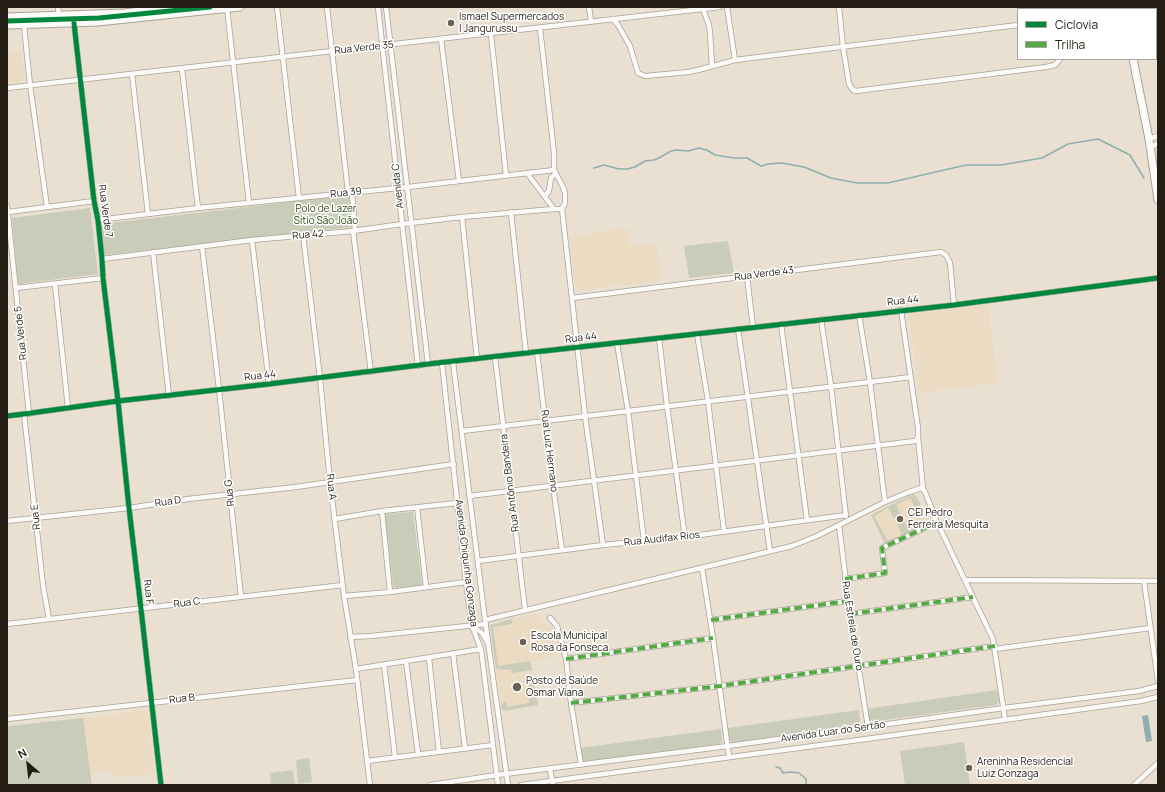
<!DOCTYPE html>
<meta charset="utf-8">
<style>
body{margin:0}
#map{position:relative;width:1165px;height:792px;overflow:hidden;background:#e9e0d1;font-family:Manrope,sans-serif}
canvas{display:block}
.frame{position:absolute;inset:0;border:8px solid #231d13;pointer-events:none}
.legend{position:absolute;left:1017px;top:8px;width:140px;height:52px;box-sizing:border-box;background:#fff;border:1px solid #a7a5a1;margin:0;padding:5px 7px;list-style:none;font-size:12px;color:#231d13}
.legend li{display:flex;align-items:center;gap:8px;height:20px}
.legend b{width:20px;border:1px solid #a7a5a1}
.north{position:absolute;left:8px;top:744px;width:40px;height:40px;-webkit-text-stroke:3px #fff;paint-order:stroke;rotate:332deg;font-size:11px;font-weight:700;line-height:16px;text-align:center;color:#231d13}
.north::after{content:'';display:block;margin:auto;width:14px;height:18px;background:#231d13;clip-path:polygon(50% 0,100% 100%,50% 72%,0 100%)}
</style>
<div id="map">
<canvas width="1165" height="792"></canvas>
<div class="frame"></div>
<ul class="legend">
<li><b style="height:5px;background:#00873e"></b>Ciclovia</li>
<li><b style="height:5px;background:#53a942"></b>Trilha</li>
</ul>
<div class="north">N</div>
</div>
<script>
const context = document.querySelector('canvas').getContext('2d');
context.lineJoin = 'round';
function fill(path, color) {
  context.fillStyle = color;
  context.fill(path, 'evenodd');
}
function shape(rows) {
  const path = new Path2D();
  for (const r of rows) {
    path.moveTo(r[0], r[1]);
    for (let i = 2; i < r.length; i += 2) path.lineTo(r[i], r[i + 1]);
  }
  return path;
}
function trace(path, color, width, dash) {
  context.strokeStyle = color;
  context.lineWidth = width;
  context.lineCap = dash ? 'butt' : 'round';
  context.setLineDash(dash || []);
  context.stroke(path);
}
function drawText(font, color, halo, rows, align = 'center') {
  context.font = font + ' Manrope,sans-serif';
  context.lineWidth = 3;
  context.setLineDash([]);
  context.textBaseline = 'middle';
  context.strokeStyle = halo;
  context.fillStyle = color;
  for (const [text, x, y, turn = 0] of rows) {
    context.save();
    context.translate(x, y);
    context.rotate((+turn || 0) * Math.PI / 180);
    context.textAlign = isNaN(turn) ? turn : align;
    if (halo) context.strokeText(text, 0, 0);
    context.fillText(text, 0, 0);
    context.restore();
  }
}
fill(shape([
 [21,52,24,78,22,81,7,82,7,53],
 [628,228,630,246,657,244,661,281,618,286,616,284,613,285,611,287,578,291,576,289,569,236],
 [988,305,998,383,919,393,909,314],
 [913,494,916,496,929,522,885,544,871,515],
 [539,613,540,618,542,618,544,624,551,627,557,656,530,661,538,705,505,711,502,710,490,625],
 [145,710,148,712,154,774,114,778,113,770,90,773,83,718]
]), '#ebdbc2');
fill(shape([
 [349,195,352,227,104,255,102,224],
 [90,208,98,274,18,284,12,218],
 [728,241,734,273,689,278,684,246],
 [913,494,916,496,921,505,915,507,910,498,896,505,901,515,894,518,888,508,874,516,888,541,902,535,897,524,904,521,909,531,923,524,924,525,885,544,871,515],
 [413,512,422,585,396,588,393,586,385,516,386,514],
 [512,619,512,624,493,627,498,666,530,661,532,670,512,673,511,669,502,670,496,669,490,625],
 [534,684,538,705,505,711,502,710,501,705,505,701,506,701,507,707,529,703,529,699,533,698,532,690,528,690,528,685],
 [997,690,999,701,996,705,870,722,868,720,866,709],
 [859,710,860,721,858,724,732,743,730,740,728,728],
 [83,718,92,785,7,785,7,726],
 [721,729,722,740,720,744,582,762,580,748],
 [964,742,970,785,905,785,900,751],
 [309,758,312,782,298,784,296,760],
 [293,770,295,784,271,785,270,773]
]), '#c9ccb8');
fill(shape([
 [1148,715,1152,741,1146,742,1142,716]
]), '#8eaeaf');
trace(shape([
 [594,168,604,165,619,169,627,169,635,167,645,161,654,160,659,158,671,151,676,150,688,151,699,148,707,150,715,155,734,158,747,158,761,166,765,165,767,164,782,163,804,167,831,178,857,183,888,183,966,165,1001,165,1042,158,1068,144,1098,139,1130,155,1144,178],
 [776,767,780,768,783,773,790,772,799,773,806,779,806,785]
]), '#8eaeaf', 1.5);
const street = shape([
 [58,7,59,16],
 [277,7,299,198],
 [327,7,348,192],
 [378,7,418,366],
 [386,7,428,364],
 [589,7,591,21],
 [727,7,735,60],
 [839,7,843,47,849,84,853,90,856,91,1046,67,1055,65,1060,59],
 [1056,7,1056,9],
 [227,8,249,203],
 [703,9,709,25,710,33,712,66],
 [613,19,618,25,630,46,638,73,645,76,689,72,702,69,735,60,1018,25],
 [74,23,94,201,98,220,102,259,103,278,118,401,129,508,141,609,161,785],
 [24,25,30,85,47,207],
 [491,34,506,175],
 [441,39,459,181],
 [182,69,198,208],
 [132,74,148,214],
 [7,88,720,7],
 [1149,139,1158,136],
 [1149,147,1158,144],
 [554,170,563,187,565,193,565,203,562,209],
 [527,173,554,209],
 [352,192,355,231],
 [545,196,549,191,551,178,556,173],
 [7,206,29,414],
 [562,209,585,416,603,545],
 [8,212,94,201],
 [511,212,526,353],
 [462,217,477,359],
 [98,220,198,208,408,187,554,170,554,153,540,28],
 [353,231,371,372],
 [303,235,320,378,330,482,344,596,356,669,370,785],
 [252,240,269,384],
 [202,246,219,389,241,597],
 [153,252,169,396],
 [102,259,252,240,353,231,402,224,462,217,554,209,562,209],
 [747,277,753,327],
 [55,284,68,408],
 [16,288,103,278],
 [572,298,941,252,946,255,950,263,954,305],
 [859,315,870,382,885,502],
 [821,319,831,386,846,516],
 [781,324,807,520],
 [738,329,770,551],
 [697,334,708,401,724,531],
 [659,338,667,406,685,537],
 [617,343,628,411,644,541],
 [537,352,553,486,562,550],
 [495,357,525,609],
 [453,362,485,620,508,785],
 [442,363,466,582,472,626,481,649,498,785],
 [24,414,43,585,49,619],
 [7,416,24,414,118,401,269,384,428,364,954,305,1158,278],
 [462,431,911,377],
 [918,437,923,489],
 [469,496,915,441,918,437,918,428,901,310],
 [417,507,426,587],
 [382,511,390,592],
 [335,519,382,511,457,503],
 [7,521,129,508,188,499,296,487,454,464],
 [839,525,850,614,868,727],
 [478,561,603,545,685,537,846,515],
 [702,568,713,638,729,757],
 [845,579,885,573,882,548,937,522],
 [965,580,1158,581],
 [1144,581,1158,681],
 [344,596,390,592,466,582],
 [850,614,973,597],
 [550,618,557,626,566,659,571,703,581,765],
 [485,620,792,546,817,536,885,502,909,492,921,488,923,489,925,492,937,522,993,639,1005,719],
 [711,620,848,601],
 [7,624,343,585],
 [472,626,482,633,487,641],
 [350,637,371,636,486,624],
 [995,649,1150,628],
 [453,653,465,748],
 [429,658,439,752],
 [566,659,713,638],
 [406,661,418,754],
 [384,664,395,757],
 [356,669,481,649],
 [571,703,720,686,995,646],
 [7,719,357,680],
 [367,761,493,745],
 [550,769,553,785],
 [430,785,497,775,728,746,1004,708,1139,691,1158,686],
 [521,785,866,739,1141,701,1158,697],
 [1134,785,1158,763]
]);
const secondary = shape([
 [1123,7,1123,9],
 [7,17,124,13,175,7],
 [7,25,98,22,240,7],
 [1133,59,1149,139,1158,200]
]);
trace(street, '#a9a297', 6);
trace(secondary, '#a9a297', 9);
trace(street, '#fcfaf8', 4.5);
trace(secondary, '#fcfaf8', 7);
trace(shape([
 [845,579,885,573,882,548,937,522],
 [850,614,973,597],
 [711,620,848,601],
 [566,659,713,638],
 [571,703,720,686,995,646]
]), '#53a942', 4, [8, 4]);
trace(shape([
 [7,21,99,18,210,7],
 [74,23,94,201,98,220,102,259,103,278,118,401,129,508,141,609,161,785],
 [7,416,24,414,118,401,269,384,428,364,954,305,1158,278]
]), '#00873e', 5);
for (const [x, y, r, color] of [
 [451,23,4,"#686156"],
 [900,519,4,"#686156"],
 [523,642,4,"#686156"],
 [517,687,5,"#686156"],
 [969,768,4,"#686156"]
]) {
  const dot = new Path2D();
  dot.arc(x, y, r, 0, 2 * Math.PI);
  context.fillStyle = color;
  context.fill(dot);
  trace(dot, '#fff', 1.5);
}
drawText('10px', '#231d13', '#fff', [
 ["Ismael Supermercados",459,17],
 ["| Jangurussu",459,29],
 ["CEI Pedro",908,513],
 ["Ferreira Mesquita",908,525],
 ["Escola Municipal",531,636],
 ["Rosa da Fonseca",531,648],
 ["Posto de Saúde",526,681],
 ["Osmar Viana",526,693],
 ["Areninha Residencial",977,762],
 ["Luiz Gonzaga",977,774]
], 'left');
drawText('10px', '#231d13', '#fff', [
 ["Rua Verde 35",364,48,-6],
 ["Avenida C",398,186,-96],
 ["Rua 39",346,193,-6],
 ["Rua Verde 7",105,211,82],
 ["Rua 42",308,235,-5],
 ["Rua Verde 43",764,274,-7],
 ["Rua 44",903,301,-6],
 ["Rua Verde 5",21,333,-96],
 ["Rua 44",581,338,-7],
 ["Rua 44",260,376,-6],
 ["Rua Luiz Hermano",549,451,83],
 ["Rua Antônio Bandeira",510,483,-97],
 ["Rua A",331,487,83],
 ["Rua G",230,493,-96],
 ["Rua D",168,502,-8],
 ["Rua E",36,517,-96],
 ["Rua Audifax Rios",662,539,-6],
 ["Avenida Chiquinha Gonzaga",466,563,83],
 ["Rua F",148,592,83],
 ["Rua C",187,603,-7],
 ["Rua Estrela de Ouro",852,626,81],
 ["Rua B",182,699,-6],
 ["Avenida Luar do Sertão",833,732,-8]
]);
drawText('10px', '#2f4914', '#fff', [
 ["Polo de Lazer",326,209],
 ["Sítio São João",326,221]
]);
</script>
